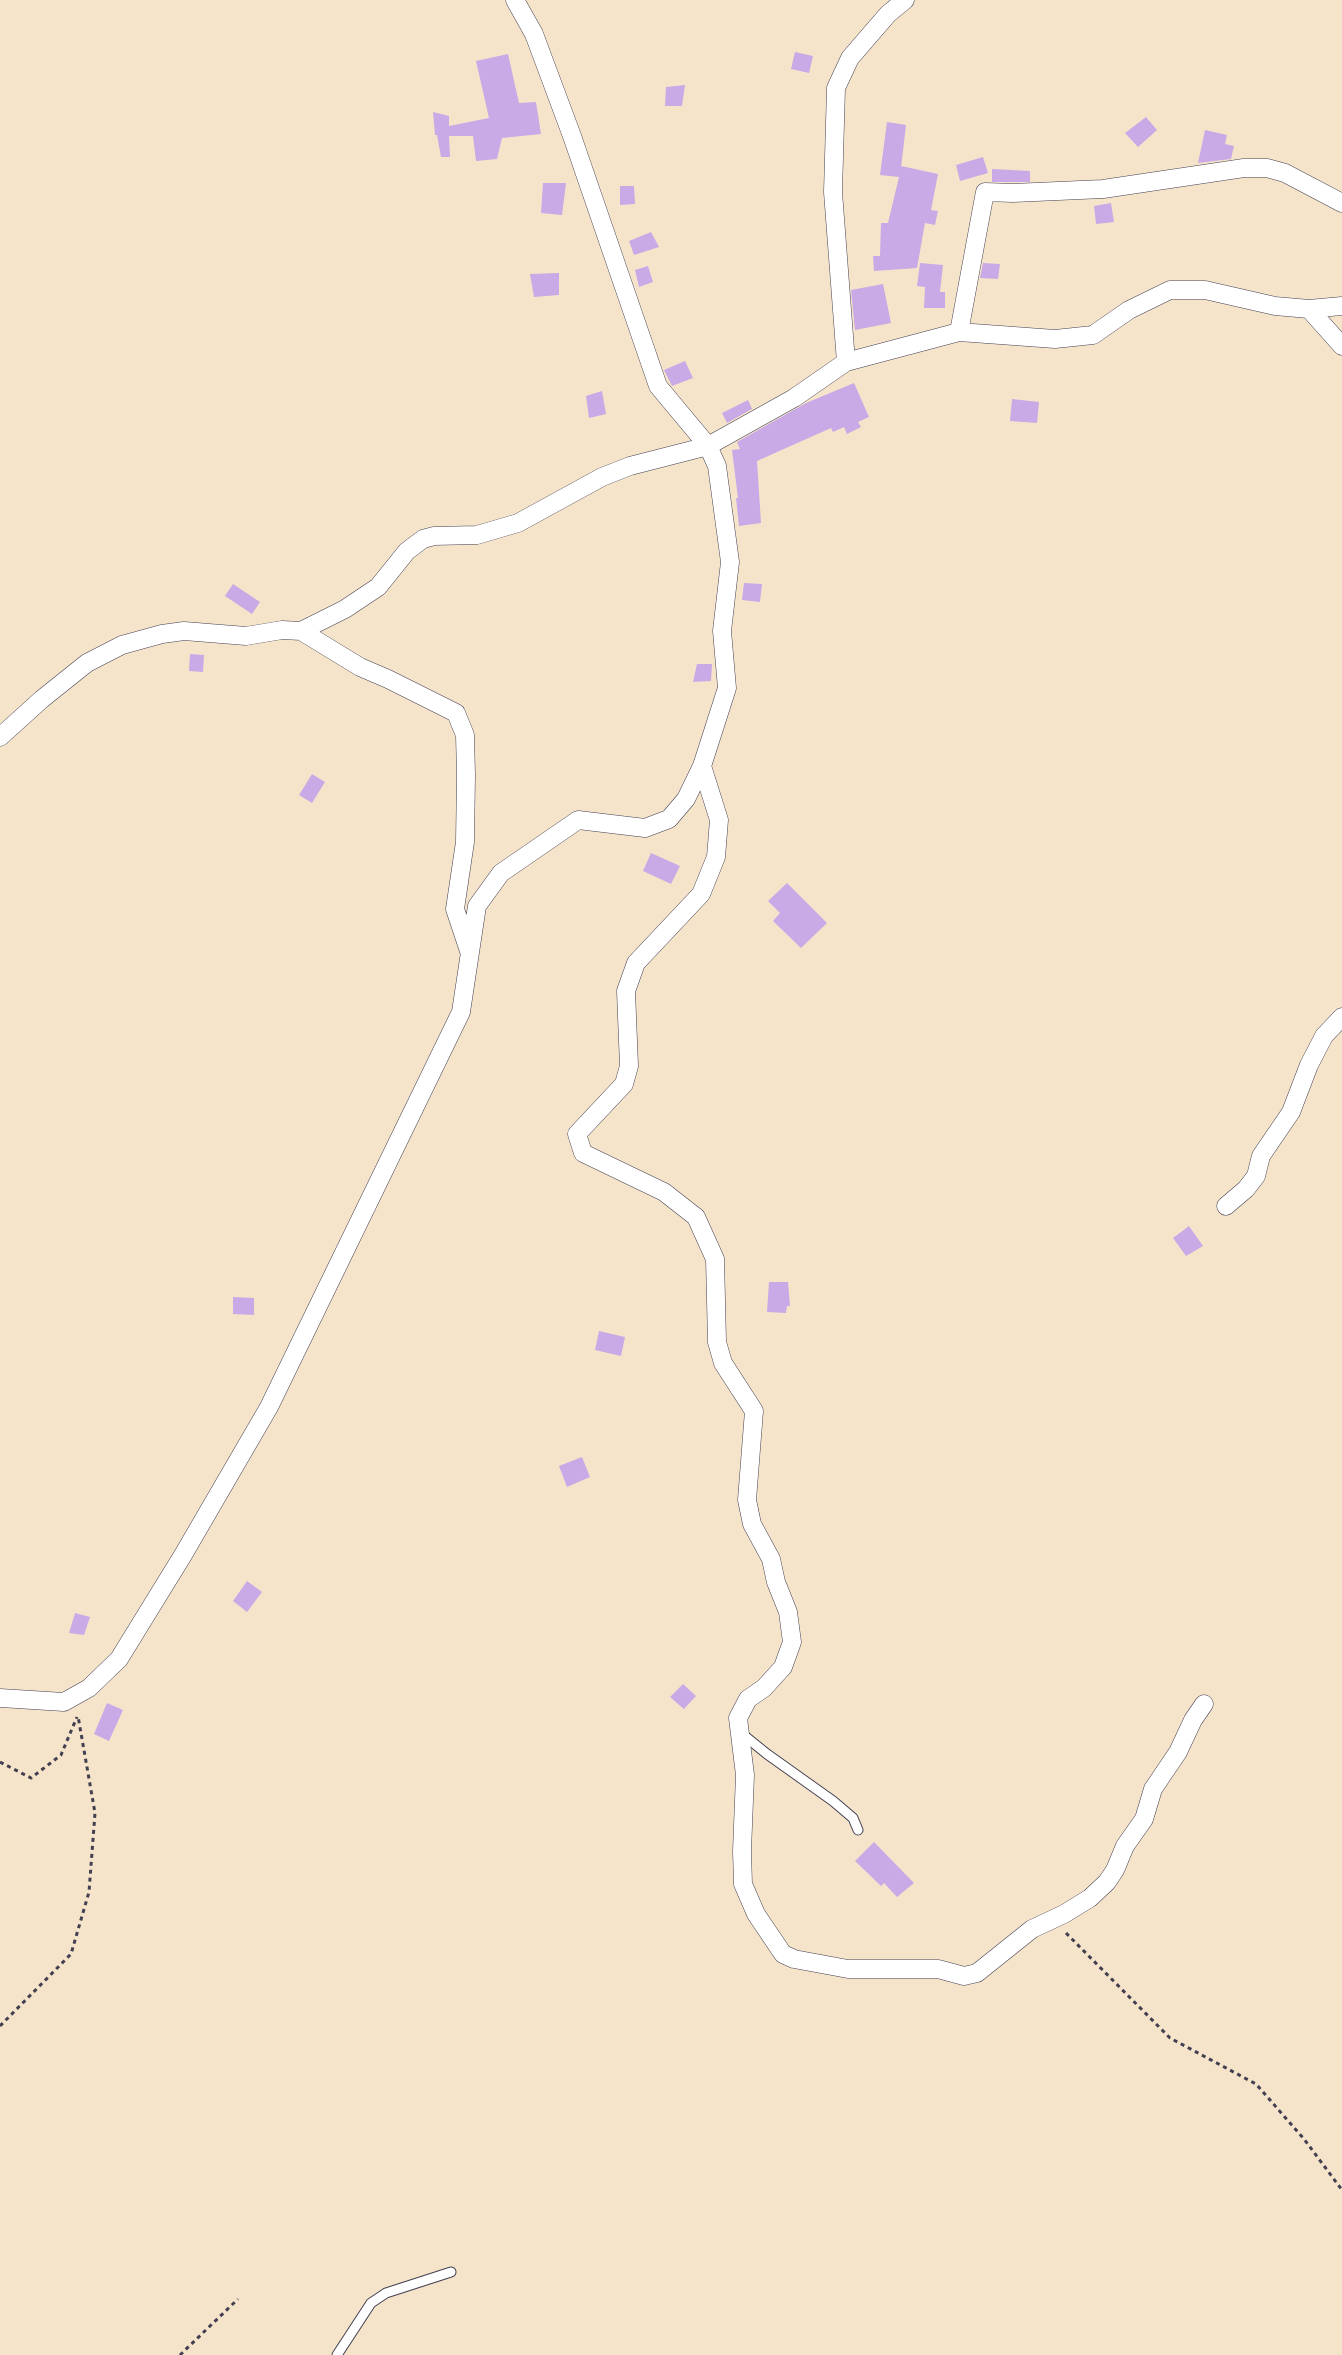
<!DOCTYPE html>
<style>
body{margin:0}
canvas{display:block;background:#f6e4ca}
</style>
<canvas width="1342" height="2355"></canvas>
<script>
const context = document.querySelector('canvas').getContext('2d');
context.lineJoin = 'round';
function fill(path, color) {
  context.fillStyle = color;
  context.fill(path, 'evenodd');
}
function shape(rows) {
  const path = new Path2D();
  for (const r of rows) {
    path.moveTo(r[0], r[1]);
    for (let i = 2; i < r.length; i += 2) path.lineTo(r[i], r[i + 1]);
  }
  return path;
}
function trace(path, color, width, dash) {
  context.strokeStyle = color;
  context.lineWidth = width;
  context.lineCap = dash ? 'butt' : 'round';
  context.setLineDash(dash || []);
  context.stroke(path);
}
fill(shape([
 [795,52,813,56,809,73,791,69],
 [508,54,519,103,536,102,541,134,502,138,497,159,476,161,473,136,449,136,450,157,441,157,437,135,435,135,433,112,449,116,449,126,489,118,476,61],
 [685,85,682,106,665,106,666,87],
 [1146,117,1157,130,1138,147,1125,133],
 [887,122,906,125,901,168,901,166,938,174,931,210,938,211,935,225,925,223,917,268,874,271,873,256,880,256,881,223,888,223,899,177,880,175],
 [1205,130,1227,135,1225,144,1234,146,1231,159,1198,163],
 [983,157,988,173,960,181,956,165],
 [992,169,1030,171,1030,182,992,182],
 [543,183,566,183,562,215,541,213],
 [620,186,634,186,635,204,620,205],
 [1111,203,1114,222,1096,224,1094,206],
 [651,232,659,247,634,255,629,241],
 [920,263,943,265,940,292,945,292,945,308,924,308,925,287,917,286],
 [983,263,1000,264,998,279,980,278],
 [648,266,653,282,639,287,635,270],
 [559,273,559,295,534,297,530,274],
 [883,284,891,323,855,330,851,290],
 [685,361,693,378,672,386,664,370],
 [854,383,869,417,858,422,861,427,847,434,844,427,833,432,831,428,757,461,761,523,739,526,736,498,738,498,732,450,740,449,737,442,806,403],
 [602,391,606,414,589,418,586,396],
 [1012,399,1039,402,1037,423,1010,421],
 [748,400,752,409,727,423,722,413],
 [744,583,762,584,760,602,742,600],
 [233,584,260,602,252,614,225,596],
 [190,654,204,655,203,672,189,671],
 [697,664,712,664,711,681,693,682],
 [312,774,325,782,312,803,299,795],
 [651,853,680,866,671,884,643,871],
 [787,883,827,923,801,948,773,921,780,913,768,901],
 [1189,1226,1203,1246,1186,1256,1173,1238],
 [769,1282,788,1282,790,1306,787,1306,786,1313,767,1312],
 [233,1297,254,1298,254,1315,233,1314],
 [599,1331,625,1337,621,1356,595,1350],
 [582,1457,590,1477,567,1487,559,1466],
 [247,1581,262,1592,247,1612,233,1601],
 [75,1613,90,1617,84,1635,69,1633],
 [683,1684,696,1696,684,1709,670,1697],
 [107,1703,123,1710,109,1741,94,1734],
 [874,1842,914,1883,897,1897,884,1883,881,1886,855,1861]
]), '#caa9e7');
const lane = shape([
 [741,1733,767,1754,833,1801,853,1818,858,1830],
 [337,2355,371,2303,386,2293,451,2272]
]);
const street = shape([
 [1309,309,1342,346],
 [959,332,985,192,1013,193,1103,189,1244,168,1267,168,1285,173,1342,203],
 [846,362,833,192,836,88,850,58,888,14,905,0],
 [301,631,360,667,388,679,456,713,465,735,466,775,465,842,455,909,469,951],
 [0,737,42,699,87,663,122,645,162,634,184,631,246,636,282,630,301,631,345,609,378,587,407,551,423,539,434,536,477,535,518,523,602,477,630,466,708,446,794,398,846,362,959,332,1055,339,1093,335,1129,310,1170,290,1205,290,1275,306,1309,309,1342,306],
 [702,766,719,820,716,857,701,894,636,963,626,991,629,1066,624,1084,577,1134,583,1153,664,1192,696,1217,715,1259,717,1342,723,1363,754,1411,747,1500,752,1524,771,1559,776,1582,788,1612,792,1642,783,1667,764,1688,748,1699,738,1718,745,1775,742,1851,743,1884,756,1914,783,1954,794,1959,848,1969,938,1969,964,1976,977,1973,1032,1929,1064,1914,1090,1898,1107,1882,1115,1870,1125,1846,1144,1819,1153,1789,1178,1752,1193,1720,1204,1704],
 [1226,1206,1246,1189,1256,1176,1261,1156,1291,1112,1309,1065,1324,1036,1342,1017],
 [0,1698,64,1702,89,1688,119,1659,183,1555,269,1407,461,1012,477,906,501,873,578,820,645,828,669,819,686,799,702,766,727,688,722,631,730,562,717,466,708,446,658,386,572,136,534,34,515,0]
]);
trace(lane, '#423f50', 11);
trace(street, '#423f50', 19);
trace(shape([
 [0,1762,31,1778,61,1755,77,1717],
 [1066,1933,1170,2038,1256,2084,1304,2139,1342,2190],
 [0,2026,71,1954,89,1892,95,1813,78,1716],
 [180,2355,238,2299]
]), '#423f50', 3, [4, 4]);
trace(lane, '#fff', 9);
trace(street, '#fff', 18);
</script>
